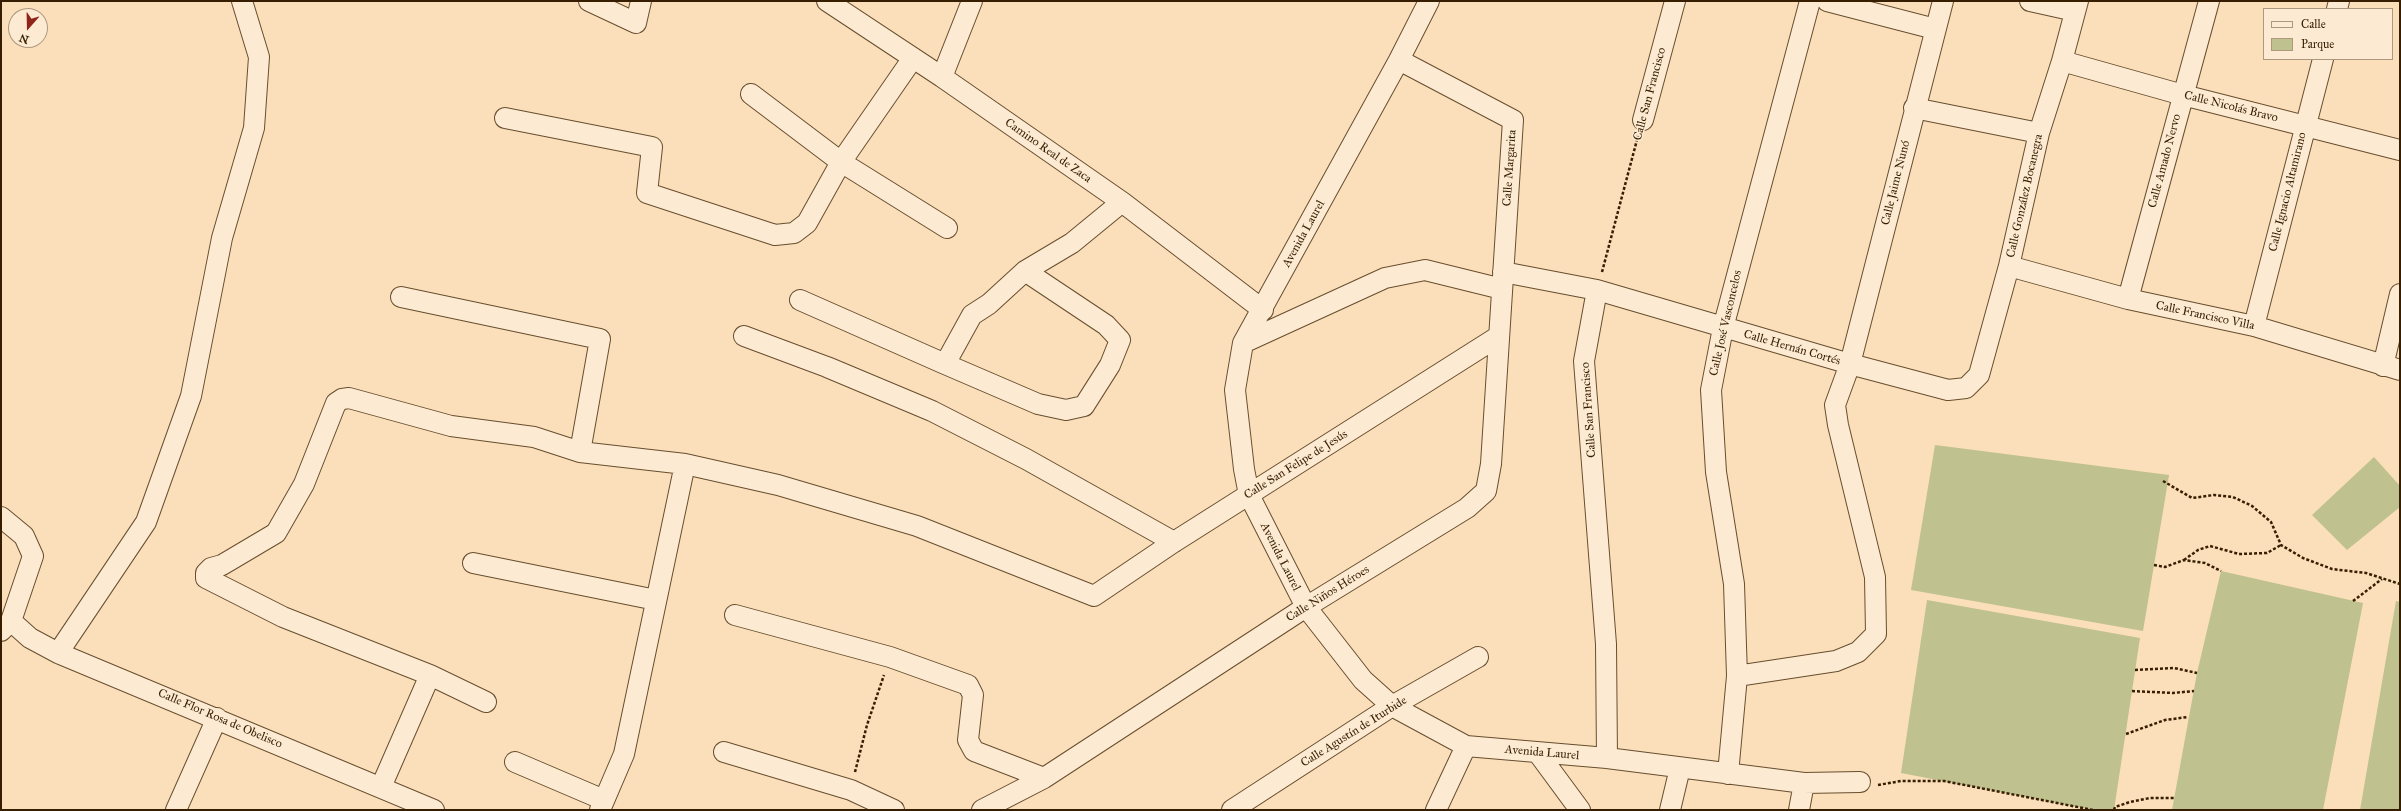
<!DOCTYPE html>
<meta charset="utf-8">
<style>
body{margin:0}
#map{position:relative;width:2401px;height:811px;overflow:hidden;background:#fadfba;font-family:"IM FELL Great Primer",serif}
canvas{display:block}
.frame{position:absolute;inset:0;border:2px solid #371e00;pointer-events:none}
.legend{position:absolute;left:2263px;top:8px;width:130px;height:52px;box-sizing:border-box;background:#fcead2;border:1px solid #ad987e;margin:0;padding:5px 7px;list-style:none;font-size:12px;color:#371e00}
.legend li{display:flex;align-items:center;gap:8px;height:20px}
.legend b{width:20px;border:1px solid #ad987e}
.north{position:absolute;left:8px;top:8px;width:40px;height:40px;box-sizing:border-box;background:#fcead2;border:1px solid #ad987e;border-radius:50%;rotate:200deg;font-size:11px;font-weight:700;line-height:16px;text-align:center;color:#371e00}
.north::after{content:'';display:block;margin:auto;width:14px;height:18px;background:#8f2418;clip-path:polygon(50% 0,100% 100%,50% 72%,0 100%)}
</style>
<div id="map">
<canvas width="2401" height="811"></canvas>
<div class="frame"></div>
<ul class="legend">
<li><b style="height:5px;background:#fcead2"></b>Calle</li>
<li><b style="height:11px;background:#bfc18f"></b>Parque</li>
</ul>
<div class="north">N</div>
</div>
<script>
const context = document.querySelector('canvas').getContext('2d');
context.lineJoin = 'round';
function fill(path, color) {
  context.fillStyle = color;
  context.fill(path, 'evenodd');
}
function shape(rows) {
  const path = new Path2D();
  for (const r of rows) {
    path.moveTo(r[0], r[1]);
    for (let i = 2; i < r.length; i += 2) path.lineTo(r[i], r[i + 1]);
  }
  return path;
}
function trace(path, color, width, dash) {
  context.strokeStyle = color;
  context.lineWidth = width;
  context.lineCap = dash ? 'butt' : 'round';
  context.setLineDash(dash || []);
  context.stroke(path);
}
function drawText(font, color, halo, rows, align = 'center') {
  context.font = font + ' "IM FELL Great Primer",serif';
  context.lineWidth = 3;
  context.setLineDash([]);
  context.textBaseline = 'middle';
  context.strokeStyle = halo;
  context.fillStyle = color;
  for (const [text, x, y, turn = 0] of rows) {
    context.save();
    context.translate(x, y);
    context.rotate((+turn || 0) * Math.PI / 180);
    context.textAlign = isNaN(turn) ? turn : align;
    if (halo) context.strokeText(text, 0, 0);
    context.fillText(text, 0, 0);
    context.restore();
  }
}
fill(shape([
 [1935,445,2169,475,2143,631,1911,590],
 [2374,457,2400,486,2400,507,2347,550,2312,515],
 [2221,571,2363,603,2323,810,2172,810,2197,673],
 [1927,600,2140,638,2114,810,2093,810,1901,773],
 [2396,601,2400,602,2400,810,2360,810]
]), '#bfc18f');
const street = shape([
 [589,1,636,23,641,1],
 [827,1,942,77,1122,202,1263,310],
 [1429,1,1399,60,1243,343,1235,390,1244,469,1249,495,1306,607,1363,680,1392,706,1466,746,1607,758,1804,783,1860,782],
 [1827,1,1935,29],
 [2030,1,2075,11],
 [2337,9,2339,1],
 [2062,61,2183,95,2400,150],
 [942,77,972,1],
 [751,94,841,162,947,228],
 [1914,108,2039,133],
 [505,118,652,147,647,193,775,235,794,233,807,223,841,162,913,58],
 [1643,120,1675,1],
 [2009,266,2128,299,2254,326,2400,370],
 [1503,272,1597,290,1850,364,1948,390,1966,388,1979,375,2009,266,2039,133,2062,61,2078,1],
 [1597,290,1584,361,1606,644,1607,758],
 [401,297,600,339,580,452],
 [2128,299,2209,1],
 [800,300,945,364,972,315,989,304,1025,271,1072,243,1122,202],
 [2254,326,2323,59],
 [744,336,827,367,932,411,1026,459,1174,542],
 [1243,343,1385,278,1425,270,1502,289],
 [945,364,1038,404,1066,410,1084,406,1110,365,1120,340,1106,325,1025,271],
 [2383,366,2400,294],
 [1,517,24,536,33,556,11,621,1,631],
 [473,563,656,600],
 [735,615,890,657,968,685,973,695,968,740,974,751,1044,778],
 [11,621,30,638,58,653,434,810],
 [58,653,146,522,191,396,222,238,254,128,259,57,242,1],
 [1737,676,1836,661,1858,652,1876,634,1875,577,1838,425,1835,405,1850,364,1943,1],
 [486,702,430,675,283,617,206,578,206,573,211,568,222,565,276,533,304,484,336,403,342,399,349,398,451,426,534,437,580,452,685,464,778,485,917,526,1094,596,1174,542,1499,336],
 [724,752,851,790,894,810],
 [1538,753,1580,810],
 [515,762,604,800],
 [1728,774,1737,676,1734,584,1716,472,1711,390,1723,328,1810,1],
 [381,787,430,675],
 [176,810,217,718],
 [600,810,624,754,685,464],
 [982,810,1044,778,1306,607,1467,508,1486,491,1491,464,1513,120,1399,60],
 [1232,810,1392,706,1478,657],
 [1436,810,1466,746],
 [1670,810,1680,768],
 [1799,810,1804,783]
]);
trace(street, '#684e2e', 22);
trace(shape([
 [1602,272,1638,136],
 [2163,481,2192,498,2214,495,2233,497,2252,506,2271,522,2281,545,2303,558,2332,569,2366,573,2400,584],
 [2184,560,2198,550,2210,546,2239,554,2267,553,2281,545],
 [2154,565,2165,567,2184,560,2205,563,2221,571],
 [2353,601,2382,579],
 [2135,670,2174,668,2197,673],
 [2132,691,2173,693,2194,691],
 [2126,734,2165,720,2188,717],
 [855,772,867,725,884,675],
 [1878,785,1901,781,1944,781,2093,810],
 [2114,810,2115,807,2130,802,2150,798,2174,798]
]), '#371e00', 2.5, [3, 2]);
trace(street, '#fcead2', 20);
drawText('12px', '#371e00', '#fcead2', [
 ["Calle San Francisco",1650,94,-75],
 ["Calle Nicolás Bravo",2231,107,14],
 ["Camino Real de Zaca",1048,151,35],
 ["Calle Amado Nervo",2165,161,-75],
 ["Calle Margarita",1510,168,-86],
 ["Calle Jaime Nunó",1896,183,-76],
 ["Calle Ignacio Altamirano",2288,192,-76],
 ["Calle González Bocanegra",2025,196,-77],
 ["Avenida Laurel",1304,234,-61],
 ["Calle Francisco Villa",2205,316,12],
 ["Calle José Vasconcelos",1726,323,-77],
 ["Calle Hernán Cortés",1792,348,16],
 ["Calle San Francisco",1589,410,-94],
 ["Calle San Felipe de Jesús",1296,465,-32],
 ["Avenida Laurel",1280,557,63],
 ["Calle Niños Héroes",1328,594,-32],
 ["Calle Flor Rosa de Obelisco",220,719,23],
 ["Calle Agustín de Iturbide",1354,732,-32],
 ["Avenida Laurel",1542,753,5]
]);
</script>
